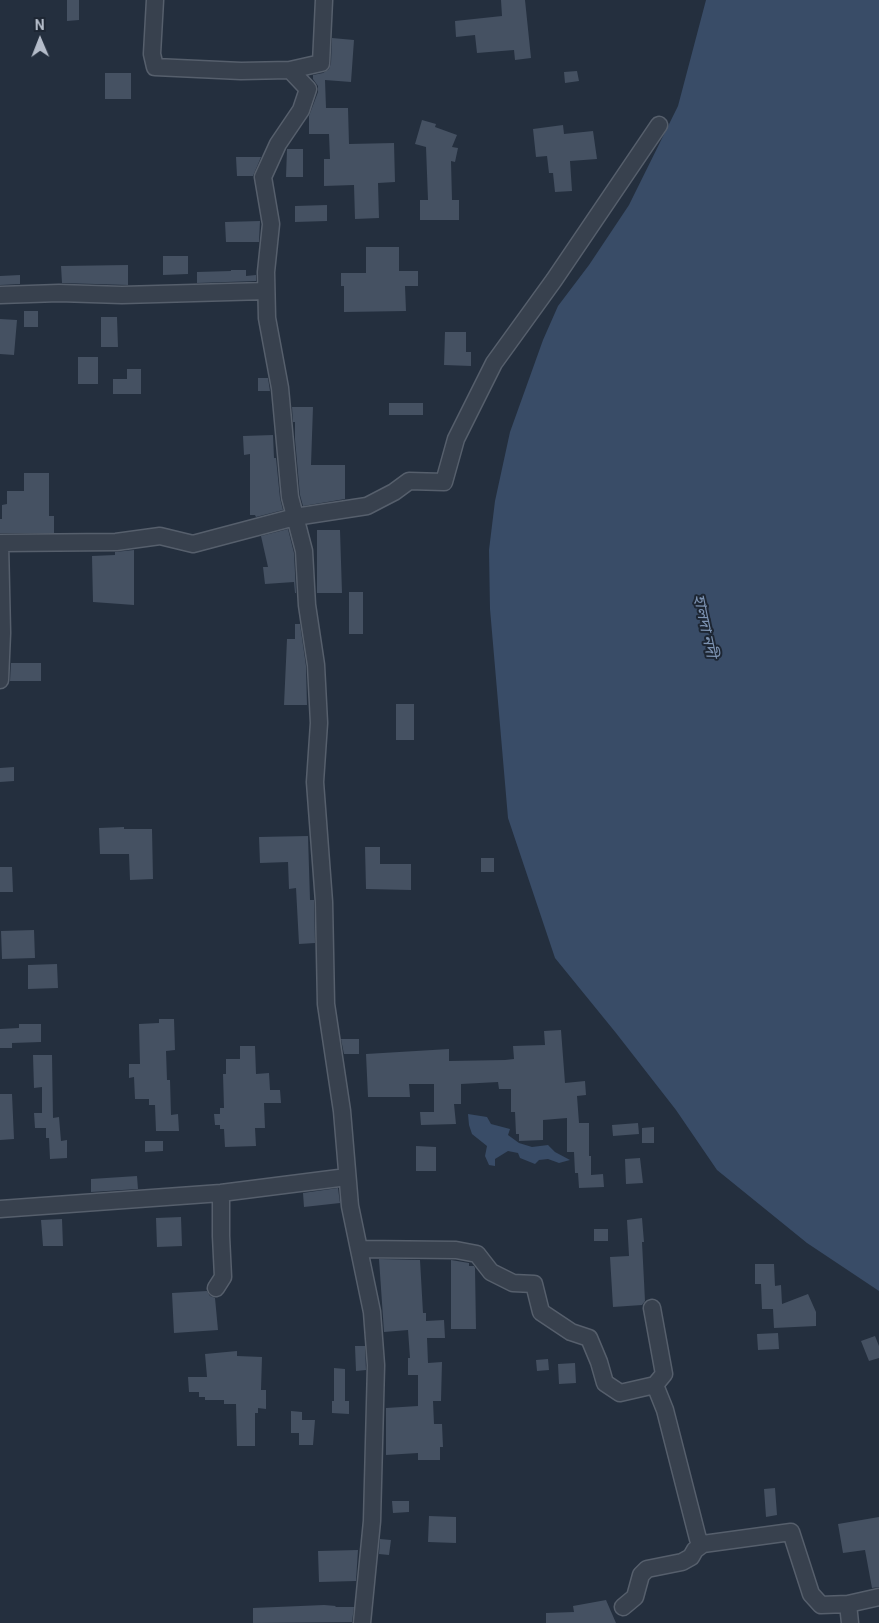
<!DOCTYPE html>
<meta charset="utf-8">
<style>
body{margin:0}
#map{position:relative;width:879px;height:1623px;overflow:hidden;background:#242f3e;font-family:Roboto,sans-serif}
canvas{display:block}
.north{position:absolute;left:15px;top:15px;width:50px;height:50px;-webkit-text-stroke:4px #1d2633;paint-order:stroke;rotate:359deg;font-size:14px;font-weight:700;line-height:20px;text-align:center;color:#b4bcc9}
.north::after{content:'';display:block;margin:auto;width:18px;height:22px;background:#b4bcc9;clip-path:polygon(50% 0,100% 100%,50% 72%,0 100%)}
</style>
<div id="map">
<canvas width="879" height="1623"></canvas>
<div class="north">N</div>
</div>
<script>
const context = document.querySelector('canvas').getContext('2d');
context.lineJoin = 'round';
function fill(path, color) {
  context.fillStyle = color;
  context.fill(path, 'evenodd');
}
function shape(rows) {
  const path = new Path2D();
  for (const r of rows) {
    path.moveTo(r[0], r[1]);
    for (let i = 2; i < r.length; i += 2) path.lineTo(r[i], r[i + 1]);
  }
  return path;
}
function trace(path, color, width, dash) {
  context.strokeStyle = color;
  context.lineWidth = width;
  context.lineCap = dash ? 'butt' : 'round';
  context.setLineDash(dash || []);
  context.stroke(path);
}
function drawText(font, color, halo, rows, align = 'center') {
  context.font = font + ' Roboto,"Noto Sans Bengali",sans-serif';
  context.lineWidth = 4;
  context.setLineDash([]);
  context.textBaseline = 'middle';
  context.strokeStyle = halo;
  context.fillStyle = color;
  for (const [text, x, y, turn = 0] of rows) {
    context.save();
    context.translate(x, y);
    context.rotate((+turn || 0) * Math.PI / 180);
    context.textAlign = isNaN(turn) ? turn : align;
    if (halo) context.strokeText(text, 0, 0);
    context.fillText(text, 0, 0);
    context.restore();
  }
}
fill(shape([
 [706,0,879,0,879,1291,807,1243,717,1170,676,1110,616,1033,555,958,508,818,490,609,489,550,495,501,510,432,543,340,558,306,589,265,629,205,678,106],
 [468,1114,487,1117,491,1124,510,1129,508,1135,519,1143,532,1147,548,1145,555,1152,570,1160,559,1163,548,1159,539,1160,535,1164,520,1158,518,1153,508,1151,495,1159,495,1166,489,1165,485,1156,487,1146,472,1134,469,1125]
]), '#394c67');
fill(shape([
 [67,0,79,0,79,20,67,21],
 [501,0,525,0,531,58,515,60,514,50,477,53,475,35,456,37,455,21,502,16],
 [332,38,354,40,351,82,325,80,326,108,348,108,349,144,394,143,395,182,378,183,379,218,355,219,354,185,324,186,324,159,330,159,329,134,309,134,309,116,318,92,318,86,313,79,313,75,323,73,329,69,331,63],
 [577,71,579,81,565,83,564,72],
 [105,73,131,73,131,99,105,99],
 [422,120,436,124,435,127,457,135,452,147,458,148,455,162,451,161,452,200,459,200,459,220,420,220,420,200,428,200,426,147,415,144],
 [563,125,564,134,593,131,597,159,570,161,572,191,555,192,553,173,549,173,547,156,536,157,533,129],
 [287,149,303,149,303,177,286,177],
 [236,157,261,157,253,176,237,176],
 [327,205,327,221,295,222,295,206],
 [260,221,259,242,226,242,225,222],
 [366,247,399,247,399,271,418,271,418,286,405,286,406,311,344,312,344,286,341,286,341,273,366,273],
 [163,256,188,256,188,274,163,275],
 [128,265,128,285,62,283,61,266],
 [231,270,246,270,246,276,256,275,256,281,197,283,197,272,231,271],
 [20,275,20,284,0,285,0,276],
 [24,311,38,311,38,327,24,327],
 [101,317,117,317,118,347,101,347],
 [0,319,17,320,14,355,0,354],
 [445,332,466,332,466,352,471,352,471,366,444,365],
 [78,357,98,357,98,384,78,384],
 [127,369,141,369,141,394,113,394,113,379,127,379],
 [258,378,268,378,270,391,258,391],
 [389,403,423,403,423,415,389,415],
 [292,407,313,407,311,465,345,465,345,499,303,506,300,495,295,439,295,422,293,422],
 [273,435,274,458,276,458,280,498,283,510,256,517,255,515,250,515,250,454,244,455,243,436],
 [24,473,49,473,49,516,54,516,54,533,0,533,0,519,2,519,2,505,7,504,7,491,24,491],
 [288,529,294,553,296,593,295,593,294,582,265,584,263,567,268,567,261,536],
 [317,530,340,530,342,593,317,593],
 [134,550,134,605,93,602,92,556,115,555,115,552],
 [349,592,363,592,363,634,349,634],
 [295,624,300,624,306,666,307,705,284,705,287,639,295,639],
 [11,663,41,663,41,681,10,681],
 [396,704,414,704,414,740,396,740],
 [14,767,14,781,0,782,0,768],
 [124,827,124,829,152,829,153,879,130,880,129,854,100,854,99,828],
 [308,836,310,900,314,900,314,902,315,943,299,944,296,888,289,889,288,862,260,863,259,837],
 [365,847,380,847,380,864,411,864,411,890,366,889],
 [481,858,494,858,494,872,481,872],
 [0,867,12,867,13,892,0,892],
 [34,930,35,958,2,959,1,931],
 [57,964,58,988,28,989,28,965],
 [159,1019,174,1019,175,1050,166,1051,167,1080,170,1080,171,1115,178,1114,179,1131,156,1131,155,1105,149,1105,149,1099,135,1099,134,1077,129,1078,129,1064,140,1064,139,1024,159,1023],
 [19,1024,41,1024,41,1042,12,1043,12,1048,0,1048,0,1029,19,1028],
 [561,1030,565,1083,585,1081,586,1095,577,1096,579,1123,589,1123,589,1156,591,1156,591,1175,603,1174,604,1187,579,1188,578,1173,575,1173,574,1152,567,1152,567,1118,543,1120,543,1140,519,1141,519,1134,516,1134,515,1112,511,1112,511,1089,499,1089,498,1082,461,1084,461,1104,454,1104,456,1124,421,1125,420,1112,434,1112,434,1084,409,1084,410,1097,368,1097,366,1054,449,1049,449,1061,505,1060,514,1059,513,1046,545,1045,544,1031],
 [341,1039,359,1039,359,1054,344,1054],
 [240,1046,255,1046,256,1074,269,1073,270,1090,280,1090,281,1103,264,1103,265,1128,255,1128,256,1146,225,1147,224,1129,220,1129,220,1125,215,1125,214,1114,220,1114,220,1108,224,1108,223,1074,226,1074,226,1059,240,1059],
 [33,1055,52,1055,53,1118,59,1117,61,1141,67,1140,67,1158,50,1159,49,1138,46,1138,46,1128,35,1128,34,1113,42,1113,42,1087,34,1088],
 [0,1094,12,1094,14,1139,0,1140],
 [638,1123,639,1134,613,1136,612,1125],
 [654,1127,654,1143,642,1143,642,1128],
 [145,1141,163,1141,163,1151,145,1152],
 [416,1146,436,1147,436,1171,416,1171],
 [640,1158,643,1183,626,1184,625,1159],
 [137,1176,138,1189,91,1192,91,1179],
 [338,1188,340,1203,304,1207,303,1193],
 [181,1217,182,1246,157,1247,156,1218],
 [642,1218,644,1242,642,1242,645,1301,642,1305,613,1307,610,1257,629,1256,627,1220],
 [62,1219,63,1246,43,1246,41,1220],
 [594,1229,608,1229,608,1241,594,1241],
 [379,1259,420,1260,423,1313,426,1313,426,1321,444,1320,445,1338,427,1338,428,1363,442,1362,441,1401,433,1401,434,1424,442,1424,443,1447,440,1447,440,1460,418,1460,418,1453,386,1455,386,1408,418,1406,418,1375,408,1375,408,1358,410,1358,408,1330,384,1332],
 [451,1260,469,1263,469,1266,474,1266,475,1268,476,1329,451,1329],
 [755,1264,774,1264,775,1286,781,1285,782,1304,808,1294,816,1312,816,1326,774,1328,773,1309,762,1309,761,1284,755,1284],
 [207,1291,210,1296,215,1298,218,1330,174,1333,172,1293],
 [778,1333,779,1349,758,1350,757,1334],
 [875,1336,879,1346,879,1358,869,1361,861,1341],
 [355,1346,365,1346,366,1370,356,1371],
 [237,1351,237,1356,262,1357,261,1390,266,1390,266,1409,258,1408,258,1413,255,1413,255,1446,237,1446,236,1404,224,1404,224,1400,205,1400,205,1397,199,1397,199,1392,189,1392,188,1377,207,1377,205,1354],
 [548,1359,549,1370,537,1371,536,1360],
 [575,1363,576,1383,559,1384,558,1364],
 [334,1368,345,1369,345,1401,349,1401,349,1414,332,1413,332,1401,334,1401],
 [291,1411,302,1412,302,1420,315,1420,313,1445,299,1445,299,1433,291,1433],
 [775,1488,777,1515,766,1517,764,1489],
 [392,1501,409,1501,409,1512,393,1513],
 [429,1516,456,1517,456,1543,428,1542],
 [879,1517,879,1587,872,1588,865,1550,843,1553,838,1524],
 [380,1539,391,1540,389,1555,379,1554],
 [358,1550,356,1581,319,1582,318,1551],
 [606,1600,616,1623,546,1623,546,1613,574,1612,573,1606],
 [324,1605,336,1606,335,1607,354,1607,352,1622,253,1623,253,1608]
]), '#455162');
const minor = shape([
 [155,0,152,54,155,67,241,71,290,70,308,89,301,110,278,144,263,177,271,224,266,272,267,318,280,388,290,497,304,551,307,605,316,665,319,723,315,782,324,902,326,1004,342,1111,350,1206,372,1312,376,1365,372,1521,362,1623],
 [290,70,321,63,324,0],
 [0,295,59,293,122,295,266,291],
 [0,680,2,633,0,543,116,542,160,536,193,544,295,517,367,506,394,492,409,481,444,482,456,439,494,363,554,280,659,125],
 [0,1209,221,1193,347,1177],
 [360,1249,456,1250,477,1254,491,1272,513,1283,534,1284,541,1312,571,1332,589,1338,599,1362,605,1383,620,1393,655,1385,664,1374,652,1308],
 [216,1288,223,1277,221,1236,221,1193],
 [655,1385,665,1410,698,1539,703,1544,791,1532,811,1594,821,1605,848,1604,879,1597],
 [848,1604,850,1623],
 [623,1607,635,1597,641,1575,647,1569,682,1562,691,1557,695,1550,703,1544]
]);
trace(minor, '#565f6c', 19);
trace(minor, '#38414e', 16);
drawText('italic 16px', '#7c92b1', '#1d2633', [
 ["হালদা নদী",704,626,78]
]);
</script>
